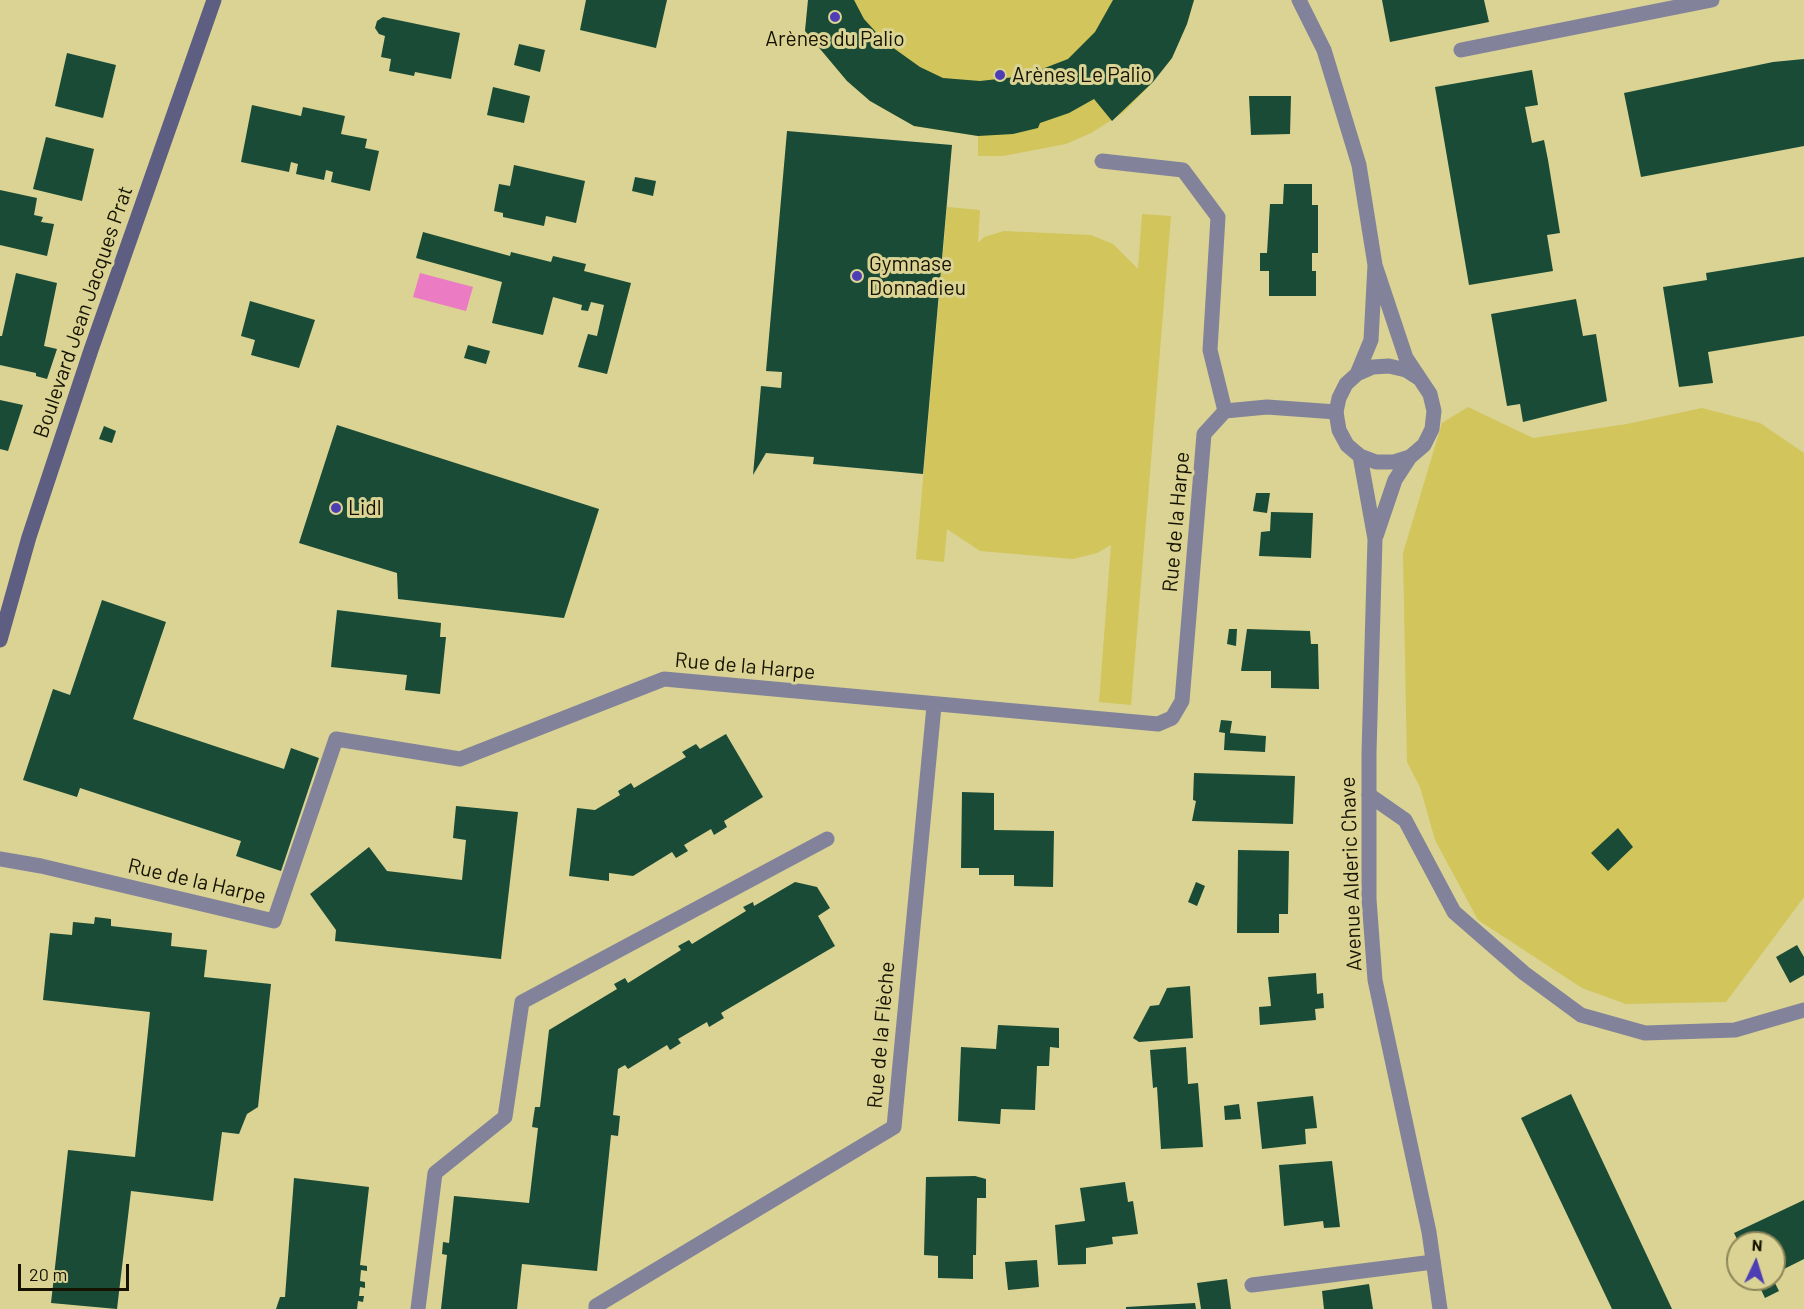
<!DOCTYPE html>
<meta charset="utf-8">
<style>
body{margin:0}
#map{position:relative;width:1804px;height:1309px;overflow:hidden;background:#dad394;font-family:Barlow,sans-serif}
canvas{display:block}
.north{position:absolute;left:1726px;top:1231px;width:60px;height:60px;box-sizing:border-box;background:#dad394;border:2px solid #8b8659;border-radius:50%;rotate:4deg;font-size:16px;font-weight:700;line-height:24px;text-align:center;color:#151200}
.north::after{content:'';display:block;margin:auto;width:21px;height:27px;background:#4e3eb5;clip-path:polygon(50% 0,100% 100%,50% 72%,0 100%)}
.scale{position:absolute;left:18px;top:1264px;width:111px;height:27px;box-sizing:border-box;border:3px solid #151200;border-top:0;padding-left:8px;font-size:18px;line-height:21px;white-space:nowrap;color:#151200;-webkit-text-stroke:4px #dad394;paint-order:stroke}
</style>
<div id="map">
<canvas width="1804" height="1309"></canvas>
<div class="north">N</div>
<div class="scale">20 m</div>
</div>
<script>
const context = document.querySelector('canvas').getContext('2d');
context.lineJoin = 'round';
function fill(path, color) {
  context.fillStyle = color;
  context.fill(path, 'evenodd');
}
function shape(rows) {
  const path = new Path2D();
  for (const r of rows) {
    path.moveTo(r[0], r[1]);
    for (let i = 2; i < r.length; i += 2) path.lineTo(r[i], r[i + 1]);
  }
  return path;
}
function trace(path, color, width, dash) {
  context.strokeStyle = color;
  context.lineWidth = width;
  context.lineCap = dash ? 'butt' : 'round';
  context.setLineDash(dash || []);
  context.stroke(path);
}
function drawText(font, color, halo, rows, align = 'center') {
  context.font = font + ' Barlow,sans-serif';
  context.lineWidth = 6;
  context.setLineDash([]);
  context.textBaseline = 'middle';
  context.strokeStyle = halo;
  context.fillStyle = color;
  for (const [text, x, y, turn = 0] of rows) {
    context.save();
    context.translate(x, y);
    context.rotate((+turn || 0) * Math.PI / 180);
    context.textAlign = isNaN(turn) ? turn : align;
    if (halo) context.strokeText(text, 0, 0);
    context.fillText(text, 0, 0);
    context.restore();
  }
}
fill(shape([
 [808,0,1194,0,1187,24,1172,58,1153,82,1124,112,1091,133,1066,144,1003,156,978,156,978,136,914,126,870,101,847,81,805,31],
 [947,207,980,210,978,243,984,237,1004,231,1091,235,1113,244,1138,269,1142,214,1171,216,1131,705,1099,702,1111,545,1097,553,1073,559,980,551,947,529,944,562,916,559],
 [1468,407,1533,438,1627,424,1702,408,1760,423,1804,453,1804,897,1726,1002,1626,1004,1582,988,1478,920,1435,840,1420,787,1407,762,1403,553,1442,423]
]), '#d1c55c');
fill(shape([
 [420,273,473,287,466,311,413,297]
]), '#eb7bc3');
fill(shape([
 [586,0,667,0,656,48,580,30],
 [808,0,854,0,864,19,885,42,920,67,943,78,980,81,1024,76,1068,59,1095,32,1113,0,1194,0,1187,24,1172,58,1153,82,1112,121,1094,99,1069,113,1040,123,1038,128,1013,134,978,136,914,126,870,101,847,81,805,31],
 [1382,0,1484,0,1489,22,1390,42],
 [383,17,460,33,451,79,415,72,414,76,389,71,391,59,381,57,385,36,379,34,375,28,377,21],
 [519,44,545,50,540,72,514,65],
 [67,53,116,65,103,118,55,106],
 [1804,59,1804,146,1641,177,1624,93,1773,62],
 [1532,70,1538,105,1525,107,1532,143,1544,140,1548,160,1560,233,1547,235,1553,271,1469,285,1435,87],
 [493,87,530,96,524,123,487,115],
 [1249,96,1291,96,1290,134,1251,135],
 [252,105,301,116,303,107,345,116,341,134,367,139,365,148,379,151,370,191,331,182,333,172,326,170,324,180,296,174,298,164,291,162,289,172,241,162],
 [787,131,952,145,923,474,813,464,814,457,766,453,753,475,761,386,781,388,782,372,766,371],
 [46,137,94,149,82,201,33,189],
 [514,165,585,181,576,223,546,216,544,226,503,217,503,213,494,211,499,184,510,186],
 [635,177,656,181,653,196,632,191],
 [1284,184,1312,184,1312,205,1318,205,1318,253,1312,253,1312,271,1316,271,1316,296,1269,296,1269,271,1260,271,1260,253,1267,253,1270,204,1283,204],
 [0,190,37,198,34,215,43,217,41,222,54,224,47,256,0,245],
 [423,232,510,256,511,252,551,262,553,256,586,264,584,271,631,283,607,374,578,367,588,334,597,336,604,305,591,302,588,311,581,310,582,305,553,297,543,335,492,323,502,282,416,258],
 [1804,257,1804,336,1708,352,1713,383,1679,387,1663,287,1707,280,1706,273],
 [16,273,57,283,44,346,57,349,47,379,36,376,36,373,0,365,0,336,2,336],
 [1576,299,1583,336,1596,334,1607,401,1523,422,1520,404,1507,406,1491,314],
 [250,301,315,320,299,368,251,355,255,340,241,336],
 [468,345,490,351,486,364,464,358],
 [0,400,23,405,8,451,0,449],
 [337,425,599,509,564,618,398,599,397,573,299,543],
 [104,426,116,431,112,443,99,439],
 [1256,493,1270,493,1267,513,1253,511],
 [1271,512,1313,513,1311,558,1259,556,1261,532,1270,531],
 [102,600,166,622,133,719,284,769,291,748,319,758,281,871,236,856,241,841,80,788,77,797,23,780,53,689,70,695],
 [337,610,441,623,440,637,446,637,440,694,405,690,407,675,331,667],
 [1229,629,1237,629,1236,646,1227,644],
 [1247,629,1310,631,1311,644,1318,644,1319,689,1271,688,1271,671,1241,671],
 [1221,720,1232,721,1230,733,1266,736,1265,752,1224,750,1225,733,1219,732],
 [726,734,763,797,724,821,727,827,714,835,711,829,684,845,688,851,676,858,672,852,633,876,609,873,609,881,569,876,577,808,595,810,620,795,618,791,631,783,634,788,686,757,682,752,696,744,700,749],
 [1194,773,1295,776,1293,824,1192,821,1196,801,1193,800],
 [962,792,994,793,994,830,1054,831,1053,887,1014,886,1014,875,979,875,979,868,961,868],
 [456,806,518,812,501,959,335,941,336,930,310,894,369,847,387,871,462,880,466,840,453,838],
 [1618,828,1633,847,1608,871,1591,853],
 [1238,850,1289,851,1288,914,1279,914,1279,933,1237,933],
 [795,882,817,887,830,908,818,916,835,946,721,1013,724,1018,709,1027,707,1022,678,1039,681,1043,670,1050,667,1045,628,1069,625,1065,618,1069,613,1115,620,1116,618,1136,611,1135,597,1271,522,1264,517,1309,441,1309,447,1255,442,1254,443,1242,449,1243,454,1196,529,1203,538,1128,532,1127,535,1107,540,1107,549,1030,617,989,614,984,625,978,628,983,681,950,678,946,689,940,692,944,746,911,743,907,753,902,754,906],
 [1196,882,1205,886,1197,906,1188,902],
 [95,917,111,919,111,926,172,933,171,946,207,950,204,977,271,984,258,1107,247,1114,239,1134,222,1132,213,1201,131,1191,117,1309,51,1303,68,1150,135,1157,150,1012,43,1000,50,933,72,935,73,922,94,924],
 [1797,945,1804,957,1804,975,1790,983,1776,957],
 [1316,973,1317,994,1323,993,1324,1008,1315,1009,1316,1020,1260,1025,1259,1007,1271,1006,1268,977],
 [1190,986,1193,1038,1139,1042,1133,1038,1150,1006,1159,1005,1167,988],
 [998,1025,1059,1028,1059,1048,1050,1047,1049,1066,1037,1066,1035,1110,1001,1109,1000,1124,958,1121,961,1047,996,1049],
 [1186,1047,1188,1084,1198,1083,1203,1147,1161,1149,1157,1087,1153,1088,1150,1050],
 [1571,1094,1672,1309,1612,1309,1521,1118],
 [1313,1096,1317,1128,1305,1129,1306,1144,1262,1149,1257,1102],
 [1239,1104,1241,1119,1225,1120,1224,1106],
 [1332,1161,1340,1227,1324,1228,1323,1221,1284,1226,1279,1165],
 [975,1176,986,1179,986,1198,977,1198,976,1255,973,1255,973,1279,938,1278,938,1256,924,1255,926,1177],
 [294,1178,369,1187,360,1265,367,1266,367,1271,361,1270,360,1281,365,1282,365,1288,360,1287,359,1296,364,1296,363,1302,358,1301,357,1309,276,1309,280,1297,285,1297],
 [1125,1182,1128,1202,1133,1201,1138,1234,1112,1237,1113,1244,1086,1248,1086,1264,1058,1265,1055,1225,1085,1221,1080,1188],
 [1804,1200,1804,1259,1774,1274,1774,1243,1739,1243,1734,1233],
 [1037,1260,1039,1287,1008,1290,1005,1262],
 [1227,1279,1231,1309,1201,1309,1197,1283],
 [1756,1279,1773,1279,1779,1291,1765,1298],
 [1369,1284,1373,1309,1324,1309,1322,1291],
 [1195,1303,1196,1309,1126,1309,1126,1307]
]), '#1a4b36');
trace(shape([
 [1461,50,1712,0],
 [1102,161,1183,170,1218,217,1210,350,1225,411],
 [418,1309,435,1173,505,1117,522,1002,827,839],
 [596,1309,596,1306,894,1127,934,706]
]), '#82839b', 15);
trace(shape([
 [1369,795,1405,820,1454,912,1524,973,1581,1015,1645,1033,1735,1030,1804,1010],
 [0,859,41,866,274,921,336,739,460,759,664,679,1158,724,1172,718,1182,701,1204,434,1225,411,1267,407,1336,412],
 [1252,1285,1433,1262]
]), '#82839b', 15);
trace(shape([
 [1299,0,1324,50,1359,165,1375,265,1371,340,1357,374],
 [1375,265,1406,358,1430,394,1434,411,1432,429,1424,445,1410,457,1394,462,1376,462,1360,456,1347,445,1339,430,1336,412,1339,398,1346,384,1357,374,1373,367,1389,366,1406,370,1420,379],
 [1360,456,1375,539,1369,753,1369,899,1375,980,1429,1232,1440,1309],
 [1376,536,1395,480,1410,457]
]), '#82839b', 15);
trace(shape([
 [0,640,29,537,91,350,214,0]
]), '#5d5e81', 15);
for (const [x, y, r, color] of [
 [835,17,6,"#4e3eb5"],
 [1000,75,6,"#4e3eb5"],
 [857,276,6,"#4e3eb5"],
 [336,508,6,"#4e3eb5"]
]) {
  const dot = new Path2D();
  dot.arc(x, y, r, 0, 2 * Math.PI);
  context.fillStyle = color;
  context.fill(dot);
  trace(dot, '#dad394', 2);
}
drawText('21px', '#151200', '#dad394', [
 ["Arènes du Palio",835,39,"center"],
 ["Arènes Le Palio",1012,75],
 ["Gymnase",869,264],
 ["Donnadieu",869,288],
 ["Lidl",348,508]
], 'left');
drawText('21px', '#151200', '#dad394', [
 ["Boulevard Jean Jacques Prat",83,312,-71],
 ["Rue de la Harpe",1176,522,-85],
 ["Rue de la Harpe",745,666,5],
 ["Avenue Alderic Chave",1351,874,-92],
 ["Rue de la Harpe",197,881,13],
 ["Rue de la Flèche",881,1035,-85]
]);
</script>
